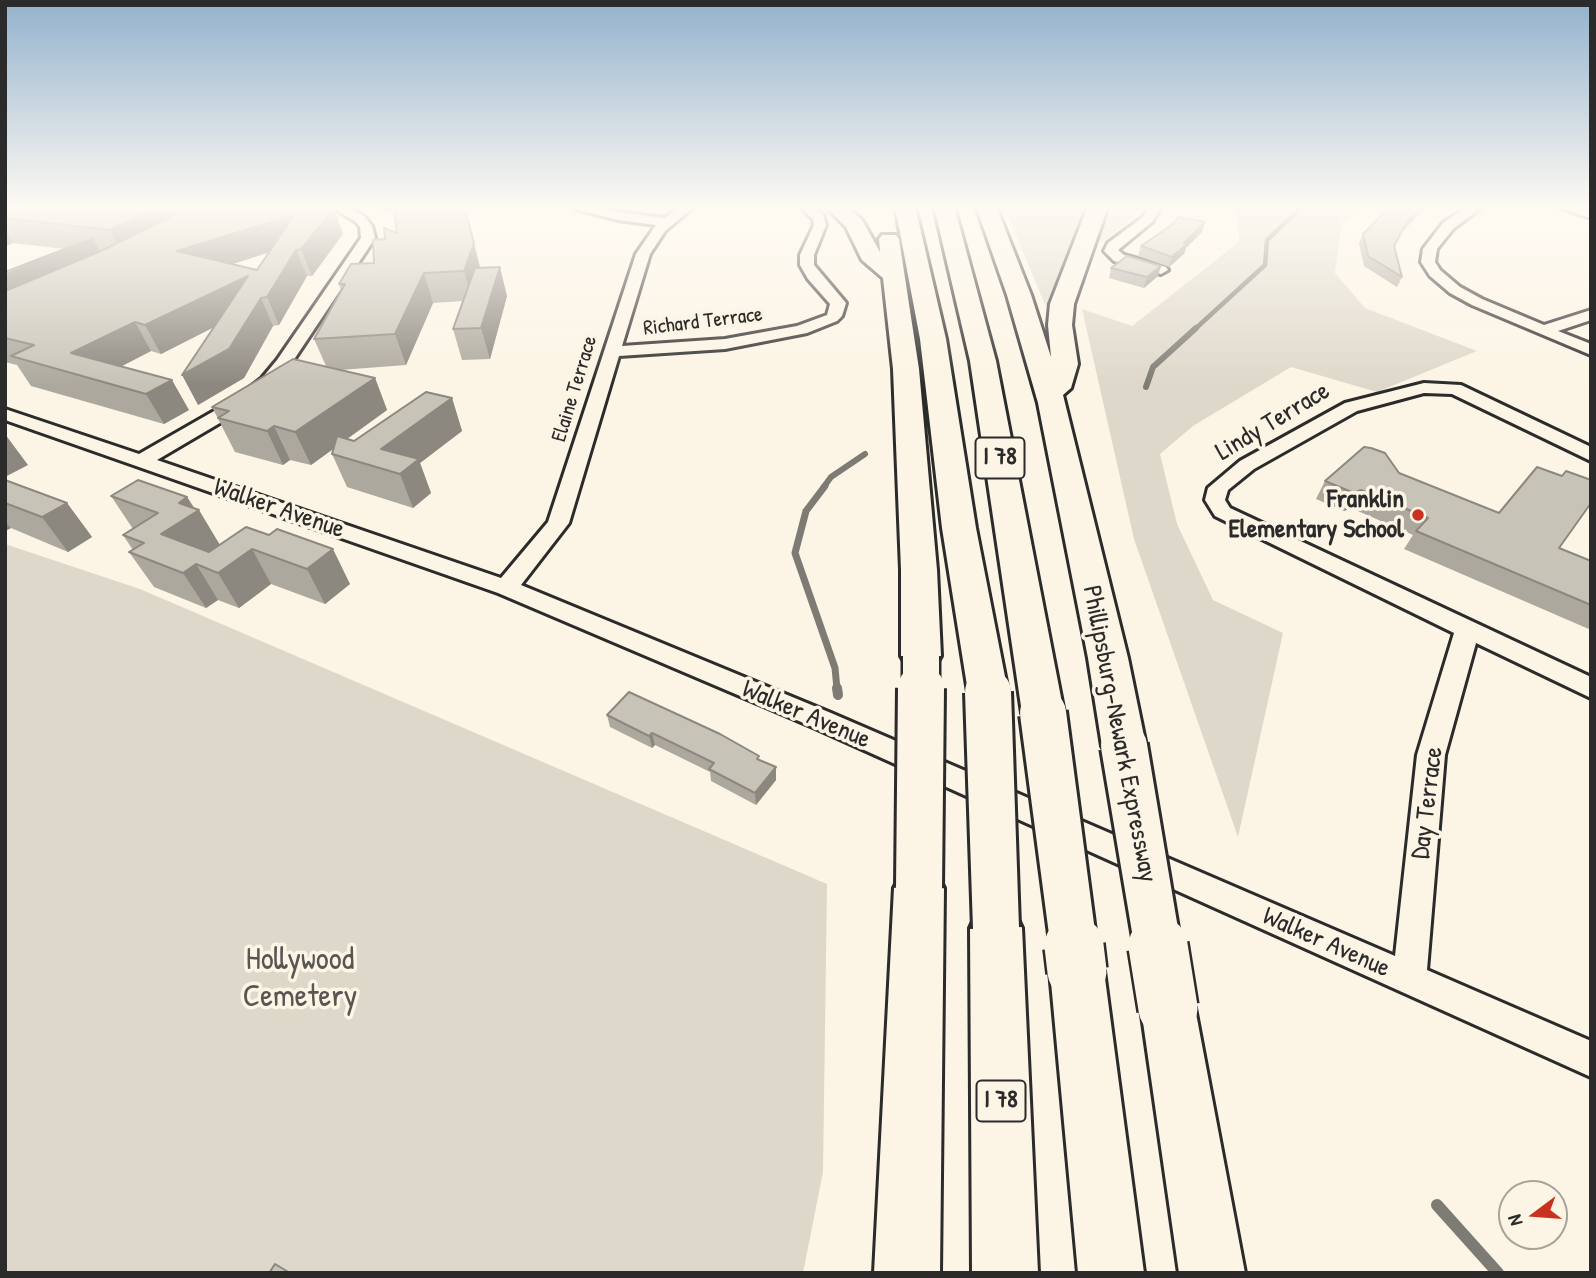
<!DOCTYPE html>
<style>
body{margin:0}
#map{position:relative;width:1596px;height:1278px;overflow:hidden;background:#fcf5e5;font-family:"Patrick Hand",sans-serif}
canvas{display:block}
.frame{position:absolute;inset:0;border:7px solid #2b2b2b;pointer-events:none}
.north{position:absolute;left:1498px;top:1180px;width:70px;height:70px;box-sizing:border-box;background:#fcf5e5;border:2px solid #a8a49b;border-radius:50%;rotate:254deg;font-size:19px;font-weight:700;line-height:28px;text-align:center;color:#2b2b2b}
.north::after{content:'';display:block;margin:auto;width:24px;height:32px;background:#c8321e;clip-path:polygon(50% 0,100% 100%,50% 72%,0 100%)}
</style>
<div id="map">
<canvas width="1596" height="1278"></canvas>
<div class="frame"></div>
<div class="north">N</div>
</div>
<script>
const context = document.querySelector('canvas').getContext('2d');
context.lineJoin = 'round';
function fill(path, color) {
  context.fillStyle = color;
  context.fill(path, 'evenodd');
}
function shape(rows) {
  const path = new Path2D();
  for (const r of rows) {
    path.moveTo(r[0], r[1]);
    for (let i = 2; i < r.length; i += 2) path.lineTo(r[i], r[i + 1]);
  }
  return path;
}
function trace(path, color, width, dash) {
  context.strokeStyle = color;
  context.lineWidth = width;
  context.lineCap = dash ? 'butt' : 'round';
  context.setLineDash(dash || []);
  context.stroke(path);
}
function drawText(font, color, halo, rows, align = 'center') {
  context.font = font + ' "Patrick Hand",sans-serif';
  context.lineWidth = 7;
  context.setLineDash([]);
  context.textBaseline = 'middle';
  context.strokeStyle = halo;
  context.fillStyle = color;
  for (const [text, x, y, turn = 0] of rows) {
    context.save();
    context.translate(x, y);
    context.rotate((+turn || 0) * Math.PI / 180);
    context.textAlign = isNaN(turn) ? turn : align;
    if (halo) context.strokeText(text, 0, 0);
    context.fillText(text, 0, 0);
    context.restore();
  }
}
fill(shape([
 [1004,206,1088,206,1049,306,1045,305],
 [1112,206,1141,206,1133,219,1103,241,1098,241],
 [1230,206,1369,206,1342,222,1335,273,1365,308,1477,351,1377,392,1291,367,1193,426,1160,454,1177,524,1213,600,1283,633,1238,837,1134,539,1082,309,1132,326,1239,242,1237,213],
 [5,544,140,589,827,884,823,1172,803,1273,5,1273]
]), '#ded8ca');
trace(shape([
 [1194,330,1265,265,1267,240,1303,206]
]), '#7d7b74', 4.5);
trace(shape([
 [1146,387,1153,367,1196,328],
 [823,488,831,477,865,454]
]), '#7d7b74', 6);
trace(shape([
 [825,486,806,511,795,553,835,668,837,689]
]), '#7d7b74', 7);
trace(shape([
 [837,688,838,695]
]), '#7d7b74', 10);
trace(shape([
 [1437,1205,1498,1273]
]), '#7d7b74', 12);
const minor = shape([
 [330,206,345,206,364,216,372,226,375,238,291,364,274,386,247,407,157,460,501,578,548,522,636,254,656,225,618,220,576,209,574,206,593,206,618,212,665,218,681,206,695,206,665,231,650,254,622,346,725,339,797,326,827,315,830,304,808,279,800,265,800,255,814,225,813,219,799,206,812,206,823,215,826,225,814,255,814,265,846,303,842,316,837,321,807,333,725,349,619,356,569,523,521,585,831,713,1395,956,1417,755,1454,633,1215,516,1205,500,1208,488,1240,461,1345,403,1424,383,1461,385,1591,447,1591,461,1452,394,1424,393,1357,411,1254,469,1228,490,1225,500,1230,508,1591,677,1591,698,1476,643,1445,755,1427,970,1591,1041,1591,1077,813,727,498,593,5,420,5,409,139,454,235,399,262,378,277,360,361,238,360,227,356,222,330,206],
 [1150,206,1162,206,1152,222,1118,250,1124,255,1166,267,1168,270,1161,274,1114,261,1104,251,1108,243,1143,217,1150,206],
 [1469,206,1483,206,1453,229,1437,249,1435,262,1440,270,1460,287,1482,299,1544,325,1591,310,1591,320,1558,331,1591,344,1591,355,1472,305,1450,293,1430,276,1421,262,1423,249,1443,223,1469,206],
 [1555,206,1574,206,1591,210,1591,218,1555,206]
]);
const motorway = shape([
 [825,206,846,206,862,220,880,252,879,239,882,235,896,235,899,239,919,369,937,570,941,656,935,666,921,670,907,666,901,656,901,570,893,369,883,278,862,260,846,227,825,206],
 [895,206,915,206,946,339,976,528,1008,692,1002,703,988,707,974,703,968,692,942,528,920,339,895,206],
 [934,206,954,206,996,361,1064,713,1058,724,1043,729,1028,724,1022,713,970,361,934,206],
 [976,206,996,206,1031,295,1051,357,1048,325,1050,304,1088,206,1108,206,1074,304,1072,325,1078,364,1071,388,1063,395,1128,658,1146,746,1139,758,1124,763,1109,758,1102,746,1088,658,1038,403,1007,295,976,206],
 [919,866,936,872,944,888,940,1273,874,1273,894,888,902,872,919,866],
 [996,904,1014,911,1022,928,1038,1273,972,1273,970,928,978,911,996,904],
 [1077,945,1096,953,1104,971,1144,1273,1078,1273,1050,971,1058,953,1077,945],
 [1168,981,1187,989,1195,1008,1245,1273,1179,1273,1141,1008,1149,989,1168,981]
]);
trace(minor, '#2b2b2b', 6);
trace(motorway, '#2b2b2b', 6);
fill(minor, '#fcf5e5');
fill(motorway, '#fcf5e5');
const motorwayBridgeFar2 = shape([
 [921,689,921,656]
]);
const motorwayBridgeFar1 = shape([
 [988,692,996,928],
 [1043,713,1074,948],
 [1124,746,1158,948],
 [919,888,921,688]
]);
const motorwayBridge = shape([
 [1074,946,1077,971],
 [1158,946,1168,1008]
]);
trace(motorwayBridgeFar2, '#2b2b2b', 41, []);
trace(motorwayBridgeFar1, '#2b2b2b', 52, []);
trace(motorwayBridge, '#2b2b2b', 64, []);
trace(motorwayBridgeFar2, '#fcf5e5', 36);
trace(motorwayBridgeFar1, '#fcf5e5', 46);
trace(motorwayBridge, '#fcf5e5', 59);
fill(shape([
 [5,206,334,209,343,234,312,276,307,276,279,325,273,326,244,378,198,405,213,327,161,354,151,351,122,366,189,410,164,424,31,386,17,365,5,362,5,272,65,249,13,243,5,246],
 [270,252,257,270,232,264],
 [370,206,459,206,480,268,507,296,490,359,462,360,453,329,463,301,433,303,406,365,340,370,375,378,387,410,347,439,354,441,452,398,462,431,420,463,431,493,413,508,347,487,332,454,333,449,311,465,290,460,283,465,235,452,212,407,326,366,314,339,341,291,339,284,374,263,385,239,397,233,395,211,389,213],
 [1391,206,1427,206,1402,232,1394,247,1402,277,1397,287,1364,266,1359,244,1363,234],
 [1205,222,1202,232,1186,248,1184,254,1169,267,1138,256,1141,246],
 [1111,268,1158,276,1144,288,1109,278],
 [1399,473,1559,548,1591,561,1591,630,1404,549,1413,535,1351,508,1344,511,1316,499,1325,481],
 [5,480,67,503,92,537,68,552,11,528,5,531],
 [111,496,187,497,220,545,209,552,246,527,350,584,325,604,271,584,239,608,218,600,206,608,154,587,129,552,133,550,123,535,133,529],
 [607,715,759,760,776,767,776,780,756,805,711,781,710,772,655,745,652,748,610,727]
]), '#aca89d');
fill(shape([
 [159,206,242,206,124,256,110,230],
 [386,206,411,206,389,213],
 [1423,206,1427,206,1402,232,1389,256,1407,222],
 [334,209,343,234,312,276,301,249],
 [294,215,304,241,190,278,177,251],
 [1205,222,1202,232,1186,248,1184,254,1169,267,1172,257],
 [5,230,13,243,6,246,5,245],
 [93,238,107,265,5,310,5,275],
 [474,243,481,271,472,301,464,271],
 [296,250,307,276,279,325,267,297],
 [1161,266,1158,276,1144,288,1147,277],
 [500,267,507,296,490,359,481,328],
 [424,273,433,303,406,365,395,334],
 [248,276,261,298,273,326,244,378,198,405,182,375,256,306,161,354,145,325],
 [135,322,151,351,95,380,71,353],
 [375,378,387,410,311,465,295,432],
 [172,380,189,410,164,424,146,394],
 [452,398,462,431,420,463,431,493,413,508,400,474,381,449],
 [274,426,290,460,283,465,267,431],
 [5,434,28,465,5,477],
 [1361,490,1351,508,1344,511,1354,493],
 [187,497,196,512,199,510,220,545,184,569,161,534,179,503],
 [67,503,92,537,68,552,42,517],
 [5,522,11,528,5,531],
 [252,549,271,584,239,608,218,573],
 [333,549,350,584,325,604,307,569],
 [196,564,218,600,206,608,183,573],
 [652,733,655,745,652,748,649,736],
 [776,767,776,780,756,805,755,793]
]), '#8c8880');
const building = shape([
 [5,206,159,206,110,230,5,218,5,206],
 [198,206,325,206,334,209,301,249,296,250,267,297,261,298,229,349,182,375,248,276,145,325,135,322,71,353,172,380,146,394,11,356,34,345,5,338,5,291,101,251,174,215,198,206],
 [294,215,257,270,177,251,294,215],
 [405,206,459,206,460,207,464,207,474,243,464,271,424,273,395,334,314,339,345,284,339,284,351,264,374,263,373,240,385,239,384,228,397,233,394,207,405,206],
 [1391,206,1423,206,1407,222,1394,246,1402,277,1368,256,1363,234,1391,206],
 [1179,217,1205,222,1184,243,1187,244,1172,257,1141,246,1170,226,1179,217],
 [93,238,5,275,5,272,93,238],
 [1127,256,1161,266,1147,277,1111,268,1127,256],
 [500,267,481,328,453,329,475,268,500,267],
 [293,359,375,378,295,432,274,426,267,431,218,418,229,411,212,407,293,359],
 [426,392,452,398,381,449,419,459,400,474,332,454,337,436,354,441,426,392],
 [1364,447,1371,448,1385,453,1399,473,1499,513,1537,467,1562,476,1566,471,1591,480,1591,503,1559,548,1591,561,1591,605,1416,531,1428,518,1361,490,1354,493,1325,481,1364,447],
 [5,480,67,503,42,517,5,503,5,480],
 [138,480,187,497,179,503,199,510,161,534,209,552,246,527,269,535,277,529,333,549,307,569,252,549,218,573,196,564,183,573,129,552,144,543,123,535,158,513,111,496,138,480],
 [629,692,720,734,759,756,757,759,776,767,755,793,709,769,714,763,652,733,649,736,607,715,629,692],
 [275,1264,290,1273,269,1273,275,1264]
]);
fill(building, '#c8c3b7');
trace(building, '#8c8880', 2);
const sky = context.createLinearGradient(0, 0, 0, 385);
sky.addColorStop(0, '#93b2cd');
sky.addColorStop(0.54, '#fefaf3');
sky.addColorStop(1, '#fefaf300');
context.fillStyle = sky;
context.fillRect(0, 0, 1596, 385);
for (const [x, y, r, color] of [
 [1418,515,7,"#c8321e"]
]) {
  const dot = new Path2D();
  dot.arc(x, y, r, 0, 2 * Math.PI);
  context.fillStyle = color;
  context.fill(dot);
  trace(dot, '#fcf5e5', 2.5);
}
drawText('21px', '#2b2b2b', '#fcf5e5', [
 ["Richard Terrace",703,322,-7],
 ["Elaine Terrace",575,389,-73]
]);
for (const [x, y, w] of [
 [1000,458,49],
 [1001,1101,49]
]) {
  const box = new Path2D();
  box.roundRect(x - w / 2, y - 20.5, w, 41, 5);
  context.fillStyle = '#fcf5e5';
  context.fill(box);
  trace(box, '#2b2b2b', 2);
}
drawText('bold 24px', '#2b2b2b', null, [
 ["I 78",1000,458],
 ["I 78",1001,1101]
]);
drawText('26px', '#2b2b2b', '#fcf5e5', [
 ["Lindy Terrace",1273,422,-31],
 ["Walker Avenue",279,509,19],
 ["Walker Avenue",806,715,23],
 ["Phillipsburg-Newark Expressway",1119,734,79],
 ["Day Terrace",1428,803,-83],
 ["Walker Avenue",1326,943,24]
]);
drawText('bold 26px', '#2b2b2b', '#fcf5e5', [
 ["Franklin",1404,500],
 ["Elementary School",1404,530]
], 'right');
drawText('32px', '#585653', '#fcf5e5', [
 ["Hollywood",300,960],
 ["Cemetery",300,997]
]);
</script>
